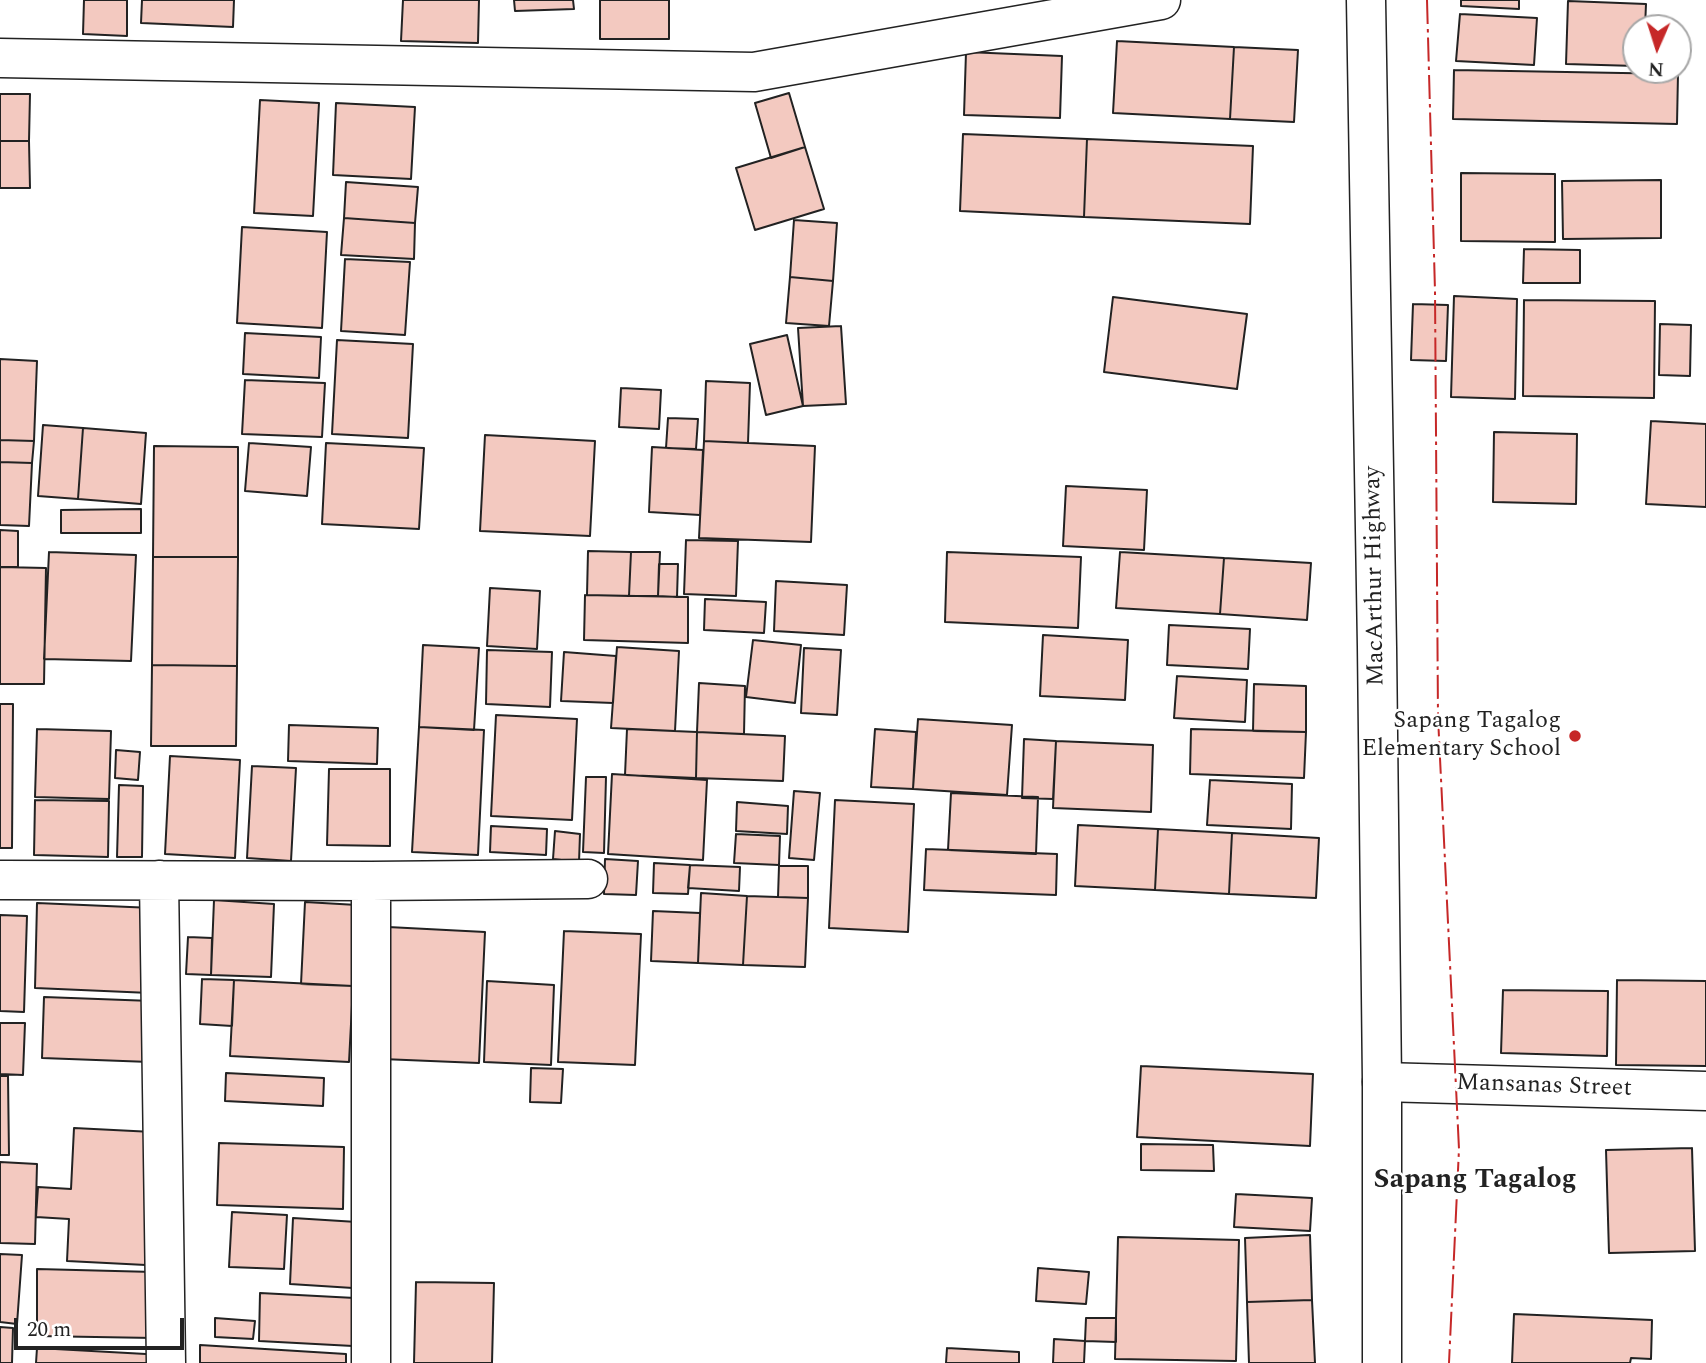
<!DOCTYPE html>
<style>
body{margin:0}
#map{position:relative;width:1706px;height:1363px;overflow:hidden;background:#fff;font-family:Spectral,serif}
canvas{display:block}
.north{position:absolute;left:1622px;top:14px;width:70px;height:70px;box-sizing:border-box;background:#fff;border:2px solid #a7a7a7;border-radius:50%;rotate:183deg;font-size:19px;font-weight:700;line-height:28px;text-align:center;color:#222}
.north::after{content:'';display:block;margin:auto;width:24px;height:32px;background:#c62828;clip-path:polygon(50% 0,100% 100%,50% 72%,0 100%)}
.scale{position:absolute;left:14px;top:1318px;width:170px;height:32px;box-sizing:border-box;border:4px solid #222;border-top:0;padding-left:9px;font-size:21px;line-height:24px;white-space:nowrap;color:#222;-webkit-text-stroke:5px #fff;paint-order:stroke}
</style>
<div id="map">
<canvas width="1706" height="1363"></canvas>
<div class="north">N</div>
<div class="scale">20 m</div>
</div>
<script>
const context = document.querySelector('canvas').getContext('2d');
context.lineJoin = 'round';
function fill(path, color) {
  context.fillStyle = color;
  context.fill(path, 'evenodd');
}
function shape(rows) {
  const path = new Path2D();
  for (const r of rows) {
    path.moveTo(r[0], r[1]);
    for (let i = 2; i < r.length; i += 2) path.lineTo(r[i], r[i + 1]);
  }
  return path;
}
function trace(path, color, width, dash) {
  context.strokeStyle = color;
  context.lineWidth = width;
  context.lineCap = dash ? 'butt' : 'round';
  context.setLineDash(dash || []);
  context.stroke(path);
}
function drawText(font, color, halo, rows, align = 'center') {
  context.font = font + ' Spectral,serif';
  context.lineWidth = 5;
  context.setLineDash([]);
  context.textBaseline = 'middle';
  context.strokeStyle = halo;
  context.fillStyle = color;
  for (const [text, x, y, turn = 0] of rows) {
    context.save();
    context.translate(x, y);
    context.rotate((+turn || 0) * Math.PI / 180);
    context.textAlign = isNaN(turn) ? turn : align;
    if (halo) context.strokeText(text, 0, 0);
    context.fillText(text, 0, 0);
    context.restore();
  }
}
const building = shape([
 [84,0,127,0,127,36,83,34,84,0],
 [142,0,234,0,233,27,141,23,142,0],
 [403,0,479,0,478,43,401,41,403,0],
 [514,0,573,0,574,9,515,11,514,0],
 [600,0,669,0,669,39,600,39,600,0],
 [1461,0,1519,0,1519,9,1461,6,1461,0],
 [1568,1,1646,4,1645,28,1636,28,1636,66,1566,64,1568,1],
 [1460,14,1537,18,1534,65,1456,61,1460,14],
 [1117,41,1234,47,1230,119,1113,113,1117,41],
 [1234,47,1298,50,1294,122,1230,119,1234,47],
 [966,52,1062,56,1060,118,964,115,966,52],
 [1454,70,1678,74,1677,124,1453,119,1454,70],
 [789,93,805,147,771,158,755,103,789,93],
 [0,94,30,94,29,141,0,141,0,94],
 [260,100,319,103,313,216,254,213,260,100],
 [336,103,415,107,411,179,333,175,336,103],
 [963,134,1087,139,1084,217,960,211,963,134],
 [1087,139,1253,146,1250,224,1084,217,1087,139],
 [0,141,29,141,30,188,0,188,0,141],
 [805,147,824,209,755,230,736,168,805,147],
 [1461,173,1555,174,1555,242,1461,241,1461,173],
 [1661,180,1661,238,1563,239,1562,181,1661,180],
 [346,182,418,187,415,223,344,218,346,182],
 [344,218,415,223,414,259,341,255,344,218],
 [794,220,837,223,833,281,790,277,794,220],
 [242,227,327,232,322,328,237,323,242,227],
 [1524,249,1580,250,1580,283,1523,283,1524,249],
 [345,259,410,262,405,335,341,331,345,259],
 [790,277,833,281,829,326,786,323,790,277],
 [1454,296,1517,299,1515,399,1451,397,1454,296],
 [1113,297,1247,314,1237,389,1104,372,1113,297],
 [1524,300,1655,301,1654,398,1523,396,1524,300],
 [1413,304,1448,305,1446,361,1411,360,1413,304],
 [1660,324,1691,325,1690,376,1659,375,1660,324],
 [841,326,846,404,803,406,798,328,841,326],
 [245,333,321,337,319,378,243,374,245,333],
 [787,335,803,406,766,415,750,344,787,335],
 [337,340,413,344,408,438,332,434,337,340],
 [0,359,37,361,34,441,0,440,0,359],
 [245,380,325,383,322,437,242,434,245,380],
 [706,381,750,383,748,443,704,441,706,381],
 [621,388,661,390,659,429,619,427,621,388],
 [668,418,698,419,696,449,666,448,668,418],
 [1651,421,1706,424,1706,507,1646,504,1651,421],
 [43,425,83,428,78,499,38,496,43,425],
 [83,428,146,433,141,504,78,499,83,428],
 [1494,432,1577,434,1576,504,1493,502,1494,432],
 [485,435,595,441,590,536,480,531,485,435],
 [0,440,34,441,32,463,0,462,0,440],
 [704,441,815,446,811,542,699,538,704,441],
 [249,443,311,447,307,496,245,491,249,443],
 [326,443,424,448,419,529,322,524,326,443],
 [154,446,238,447,238,557,153,557,154,446],
 [652,447,703,450,700,515,649,512,652,447],
 [0,462,32,463,29,526,0,525,0,462],
 [1066,486,1147,490,1144,550,1063,546,1066,486],
 [141,509,141,533,61,533,61,510,141,509],
 [0,530,18,531,18,567,0,567,0,530],
 [686,540,738,541,736,596,684,594,686,540],
 [588,551,631,552,629,596,587,595,588,551],
 [49,552,136,555,131,661,44,659,49,552],
 [631,552,660,552,658,596,629,596,631,552],
 [947,552,1081,557,1078,628,945,622,947,552],
 [1120,552,1224,558,1220,614,1116,608,1120,552],
 [153,557,238,557,237,666,152,665,153,557],
 [1224,558,1311,563,1307,620,1220,614,1224,558],
 [659,564,678,564,677,597,658,596,659,564],
 [0,567,46,568,44,684,0,684,0,567],
 [776,581,847,585,844,635,774,631,776,581],
 [490,588,540,591,537,649,487,646,490,588],
 [585,595,688,597,688,643,584,640,585,595],
 [705,599,766,602,764,633,704,630,705,599],
 [1169,625,1250,629,1248,669,1167,665,1169,625],
 [1043,635,1128,640,1125,700,1040,696,1043,635],
 [753,640,801,645,795,703,746,697,753,640],
 [423,645,479,648,474,730,419,727,423,645],
 [617,647,679,651,675,731,611,728,617,647],
 [804,648,841,650,837,715,801,713,804,648],
 [487,650,552,652,550,707,486,704,487,650],
 [564,652,616,656,613,703,561,701,564,652],
 [152,665,237,666,236,746,151,746,152,665],
 [1177,676,1247,680,1245,722,1174,718,1177,676],
 [699,683,745,686,744,734,697,732,699,683],
 [1254,684,1306,686,1306,732,1253,731,1254,684],
 [0,704,13,704,12,848,0,848,0,704],
 [496,715,577,719,572,820,491,816,496,715],
 [918,719,1012,725,1007,795,913,789,918,719],
 [289,725,378,728,377,764,288,761,289,725],
 [419,727,484,730,478,855,412,852,419,727],
 [37,729,111,731,109,799,35,797,37,729],
 [627,729,697,732,696,778,625,775,627,729],
 [875,729,916,732,913,789,871,787,875,729],
 [1191,729,1306,732,1304,778,1190,774,1191,729],
 [697,732,785,736,783,781,696,778,697,732],
 [1024,739,1056,741,1053,799,1022,798,1024,739],
 [1056,741,1153,745,1151,812,1053,808,1056,741],
 [116,750,140,752,138,780,115,778,116,750],
 [170,756,240,760,235,858,165,854,170,756],
 [252,766,296,768,291,861,247,858,252,766],
 [329,769,390,769,390,846,327,845,329,769],
 [612,774,707,780,703,860,608,854,612,774],
 [586,777,606,777,604,853,583,852,586,777],
 [1210,780,1292,784,1291,829,1207,825,1210,780],
 [119,785,143,786,142,857,117,857,119,785],
 [794,791,820,793,814,860,789,858,794,791],
 [951,793,1038,797,1036,854,948,850,951,793],
 [35,800,109,801,108,857,34,855,35,800],
 [835,800,914,804,908,932,829,928,835,800],
 [737,802,788,806,787,834,736,831,737,802],
 [1078,825,1158,829,1155,890,1075,886,1078,825],
 [491,826,547,829,546,855,490,852,491,826],
 [1158,829,1232,833,1229,894,1155,890,1158,829],
 [555,831,580,834,579,862,553,859,555,831],
 [1232,833,1319,838,1316,898,1229,894,1232,833],
 [736,834,780,836,779,865,734,863,736,834],
 [926,849,1057,854,1056,895,924,890,926,849],
 [605,859,638,861,636,895,604,894,605,859],
 [654,863,690,865,688,894,653,893,654,863],
 [690,865,740,867,739,891,688,888,690,865],
 [779,866,808,866,808,898,778,897,779,866],
 [701,893,747,896,743,965,698,963,701,893],
 [747,896,808,898,805,967,743,965,747,896],
 [214,900,274,904,271,977,211,975,214,900],
 [305,902,357,905,353,986,301,984,305,902],
 [37,903,153,908,150,993,35,988,37,903],
 [653,911,700,913,698,963,651,961,653,911],
 [0,915,27,916,24,1012,0,1011,0,915],
 [388,927,485,932,479,1063,382,1059,388,927],
 [564,931,641,934,635,1065,558,1062,564,931],
 [188,937,212,938,211,975,186,974,188,937],
 [202,979,234,980,232,1026,200,1024,202,979],
 [234,980,353,986,349,1062,230,1056,234,980],
 [1617,980,1706,981,1706,1066,1616,1065,1617,980],
 [487,981,554,985,551,1065,484,1062,487,981],
 [1503,990,1608,991,1607,1056,1501,1053,1503,990],
 [44,997,152,1001,150,1062,42,1058,44,997],
 [0,1023,25,1023,23,1075,0,1074,0,1023],
 [1141,1066,1313,1074,1310,1146,1137,1137,1141,1066],
 [531,1068,563,1069,561,1103,530,1102,531,1068],
 [226,1073,324,1078,323,1106,225,1101,226,1073],
 [0,1076,8,1076,9,1155,0,1155,0,1076],
 [74,1128,153,1132,146,1265,67,1261,69,1219,36,1217,38,1187,71,1189,74,1128],
 [219,1143,344,1147,343,1209,217,1205,219,1143],
 [1141,1144,1213,1145,1214,1171,1141,1170,1141,1144],
 [1692,1148,1695,1251,1609,1253,1606,1150,1692,1148],
 [0,1162,37,1164,35,1244,0,1243,0,1162],
 [1236,1194,1312,1198,1310,1231,1234,1227,1236,1194],
 [232,1212,287,1215,284,1269,229,1267,232,1212],
 [293,1218,357,1222,353,1288,290,1284,293,1218],
 [1310,1235,1312,1300,1247,1302,1245,1238,1310,1235],
 [1118,1237,1239,1240,1236,1361,1115,1359,1118,1237],
 [0,1254,22,1255,17,1324,0,1322,0,1254],
 [1038,1268,1089,1272,1086,1304,1036,1301,1038,1268],
 [37,1269,154,1272,154,1338,37,1336,37,1269],
 [416,1282,494,1283,492,1363,414,1363,416,1282],
 [260,1293,355,1298,353,1346,259,1341,260,1293],
 [1312,1300,1315,1363,1249,1363,1247,1302,1312,1300],
 [1514,1314,1652,1320,1651,1359,1631,1358,1630,1363,1512,1363,1514,1314],
 [215,1318,255,1321,253,1339,215,1337,215,1318],
 [1086,1318,1116,1318,1116,1342,1085,1341,1086,1318],
 [0,1327,13,1328,12,1363,0,1363,0,1327],
 [1054,1339,1085,1341,1084,1363,1053,1363,1054,1339],
 [200,1345,346,1354,346,1363,200,1363,200,1345],
 [37,1348,164,1355,163,1363,36,1363,37,1348],
 [947,1348,1019,1352,1019,1363,946,1363,947,1348]
]);
fill(building, '#f3c9c0');
trace(building, '#222', 2);
const minor = shape([
 [0,58,754,72,1161,0],
 [0,880,371,881,588,879],
 [159,880,166,1363],
 [1382,1082,1706,1091],
 [371,1363,371,881]
]);
const highway = shape([
 [1366,0,1377,647,1382,1082,1382,1363]
]);
trace(minor, '#222', 41);
trace(highway, '#222', 41);
trace(minor, '#fff', 38);
trace(highway, '#fff', 38);
trace(shape([
 [1427,0,1435,291,1438,717,1459,1149,1449,1363]
]), '#c62828', 2, [24, 5, 3.5, 5]);
for (const [x, y, r, color] of [
 [1575,736,7,"#c62828"]
]) {
  const dot = new Path2D();
  dot.arc(x, y, r, 0, 2 * Math.PI);
  context.fillStyle = color;
  context.fill(dot);
  trace(dot, '#fff', 2.5);
}
drawText('24px', '#222', '#fff', [
 ["MacArthur Highway",1376,576,-91],
 ["Mansanas Street",1544,1087,2]
]);
drawText('24px', '#222', '#fff', [
 ["Sapang Tagalog",1561,722],
 ["Elementary School",1561,750]
], 'right');
drawText('bold 28px', '#222', '#fff', [
 ["Sapang Tagalog",1475,1182]
]);
</script>
